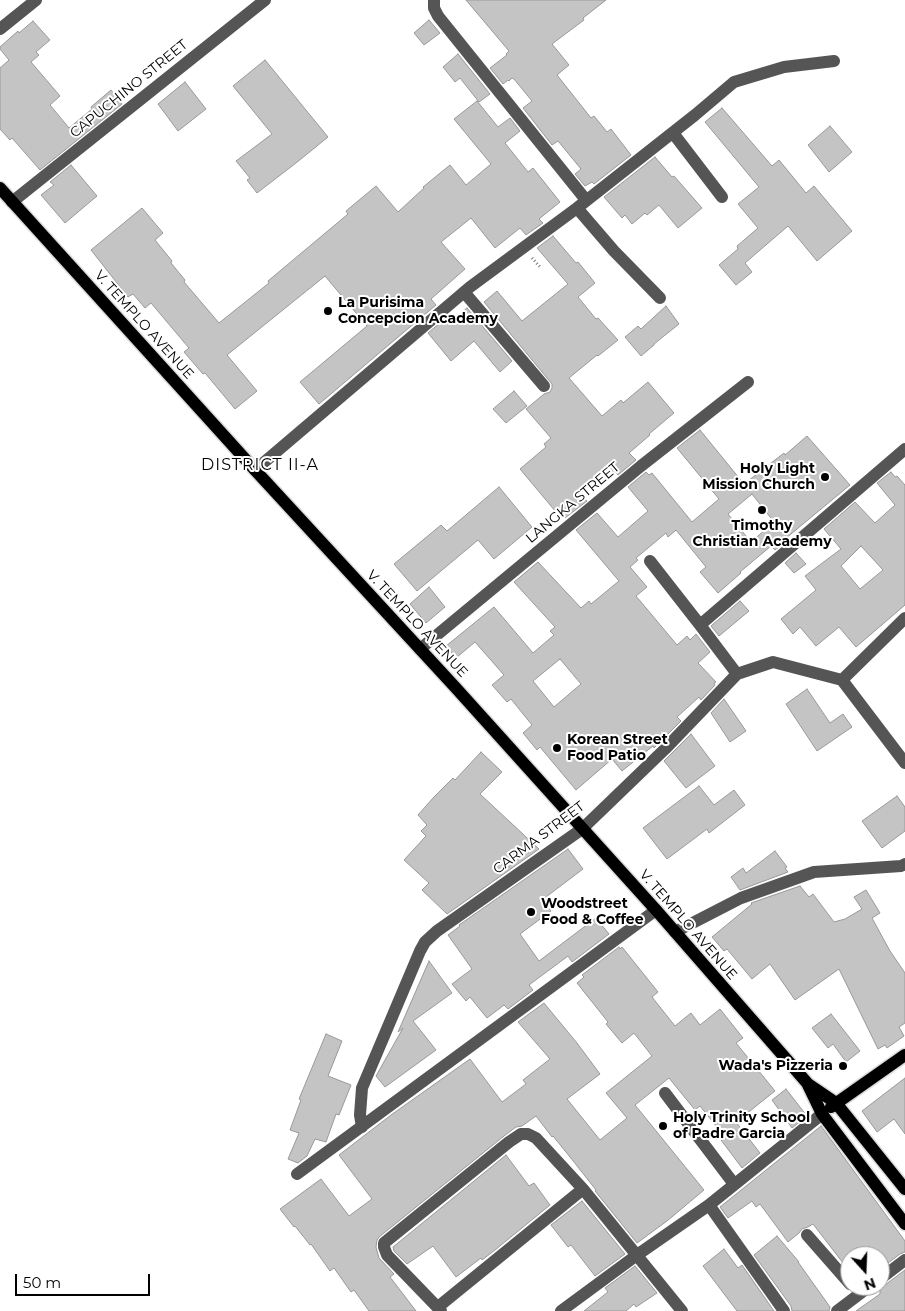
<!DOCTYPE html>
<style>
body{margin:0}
#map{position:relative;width:905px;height:1311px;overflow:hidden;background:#fff;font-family:Montserrat,sans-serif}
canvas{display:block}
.north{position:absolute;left:840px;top:1246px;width:50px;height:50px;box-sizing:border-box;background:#fff;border:1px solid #999;border-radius:50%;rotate:160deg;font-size:14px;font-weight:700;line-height:20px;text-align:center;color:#000}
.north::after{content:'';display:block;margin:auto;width:18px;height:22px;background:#000;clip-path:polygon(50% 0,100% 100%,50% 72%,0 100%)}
.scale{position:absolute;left:15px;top:1274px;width:135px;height:22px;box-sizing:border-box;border:2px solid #000;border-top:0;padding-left:6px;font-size:15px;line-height:18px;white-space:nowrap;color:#000;-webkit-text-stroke:4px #fff;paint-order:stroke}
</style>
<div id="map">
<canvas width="905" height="1311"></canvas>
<div class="north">N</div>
<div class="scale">50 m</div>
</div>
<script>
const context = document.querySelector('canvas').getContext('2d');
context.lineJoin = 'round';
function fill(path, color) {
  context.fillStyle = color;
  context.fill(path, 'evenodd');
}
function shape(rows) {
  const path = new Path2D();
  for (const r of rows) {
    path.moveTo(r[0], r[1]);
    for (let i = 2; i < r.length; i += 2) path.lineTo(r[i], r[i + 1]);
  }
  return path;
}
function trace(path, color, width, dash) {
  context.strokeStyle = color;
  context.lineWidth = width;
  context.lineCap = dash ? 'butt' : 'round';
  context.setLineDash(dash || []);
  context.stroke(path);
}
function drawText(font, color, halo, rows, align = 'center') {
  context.font = font + ' Montserrat,sans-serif';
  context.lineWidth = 4;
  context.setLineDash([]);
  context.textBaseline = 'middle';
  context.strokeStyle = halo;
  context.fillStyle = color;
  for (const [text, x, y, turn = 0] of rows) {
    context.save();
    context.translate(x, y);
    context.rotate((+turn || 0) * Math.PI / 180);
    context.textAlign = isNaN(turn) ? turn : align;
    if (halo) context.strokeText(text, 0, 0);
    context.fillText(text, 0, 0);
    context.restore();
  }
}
const building = shape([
 [466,0,606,0,583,18,584,20,552,44,569,65,557,75,591,118,594,116,607,132,611,129,631,155,594,184,592,182,585,186,575,174,581,169,558,141,552,145,523,108,532,101,514,79,512,78,509,81,508,80,503,84,490,68,507,55,506,54,509,51,466,0],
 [429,20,440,33,424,45,414,33,429,20],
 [33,21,50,40,36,52,39,55,31,62,60,96,50,105,69,128,92,109,91,107,111,90,122,104,40,170,12,138,10,140,0,129,0,68,9,60,0,49,0,47,18,31,19,33,33,21],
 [458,54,490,94,479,102,460,78,455,82,443,67,458,54],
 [265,60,328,137,296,163,257,193,247,180,250,178,236,161,272,134,233,86,265,60],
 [185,82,206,109,178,131,158,104,185,82],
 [477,101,498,127,510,118,520,131,505,143,528,172,533,168,560,202,539,219,543,223,526,235,520,228,495,248,471,218,441,242,465,269,431,299,436,305,319,404,300,382,367,326,325,276,227,355,257,391,235,409,205,373,203,374,184,352,189,348,151,303,145,308,133,294,128,297,91,250,142,208,163,233,155,240,172,261,171,263,185,280,184,282,219,323,269,283,268,281,348,214,346,211,376,186,398,212,424,188,423,187,450,165,466,185,491,164,454,119,477,101],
 [722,108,772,166,779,160,806,193,814,186,852,231,817,261,788,226,745,263,752,272,736,285,719,265,738,249,737,246,758,228,738,204,759,187,705,122,722,108],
 [830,126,852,152,829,172,808,145,830,126],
 [655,157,672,177,674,176,702,208,678,228,659,205,647,215,645,213,632,224,625,215,622,218,604,197,655,157],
 [71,165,97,196,65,223,41,195,54,185,50,182,71,165],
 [553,236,576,263,578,262,595,283,578,297,596,319,598,318,618,340,598,356,597,355,569,378,602,416,621,400,623,403,648,382,674,413,649,434,650,435,629,453,636,460,618,475,615,472,612,474,608,469,580,493,587,501,565,518,563,515,561,518,520,469,546,447,544,444,551,438,526,409,544,394,550,392,552,388,552,384,484,302,497,291,522,321,568,284,537,248,553,236],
 [666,306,679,324,654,344,654,345,641,356,625,337,638,326,641,329,666,306],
 [467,308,512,361,500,372,474,341,451,361,428,333,447,317,451,322,467,308],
 [514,391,527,406,506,423,493,409,514,391],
 [700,430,744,484,784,453,785,455,807,436,850,485,785,539,786,541,775,550,771,546,740,572,741,573,718,593,700,572,706,567,676,530,668,537,666,533,636,558,638,560,630,567,647,587,636,596,677,645,687,636,690,640,696,634,710,652,698,663,716,682,714,683,715,685,701,700,699,697,677,717,681,721,654,748,653,746,622,771,612,759,576,790,540,747,537,750,523,733,532,725,511,699,507,702,492,685,504,675,475,642,456,658,446,646,494,607,533,653,554,635,550,631,555,627,514,582,538,562,581,608,589,601,591,604,619,581,576,530,597,513,618,537,648,511,628,487,646,472,649,475,652,473,692,522,719,499,677,448,700,430],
 [752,494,774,522,751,542,728,514,752,494],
 [560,659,581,684,554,707,533,681,560,659],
 [891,472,895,477,897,476,905,485,905,605,856,647,839,627,816,646,800,627,793,634,781,619,816,590,805,576,841,549,824,529,855,502,875,523,895,505,877,483,891,472],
 [861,546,883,570,860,589,841,566,861,546],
 [499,487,532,527,494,559,478,540,417,591,394,564,441,525,447,531,499,487],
 [796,553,806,564,794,573,785,563,796,553],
 [429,587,445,607,426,623,410,604,429,587],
 [740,601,749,611,719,636,711,626,740,601],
 [807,689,830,723,843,714,852,727,817,751,786,704,807,689],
 [724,699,746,731,730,742,711,713,724,699],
 [691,734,715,766,686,788,664,761,691,734],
 [481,752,502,772,480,794,539,849,447,914,422,890,429,883,404,860,426,836,421,831,427,825,418,815,433,798,453,778,455,780,481,752],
 [699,786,714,805,734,790,745,805,709,833,707,829,667,859,643,828,699,786],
 [897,796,905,807,905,831,882,848,862,821,897,796],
 [568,849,583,869,542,900,551,911,520,934,539,961,596,918,609,934,572,962,568,956,529,985,533,990,508,1009,504,1005,487,1018,470,997,466,1001,452,984,472,969,448,935,460,926,459,925,568,849],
 [775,851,787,867,785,868,788,872,740,890,731,877,743,868,746,873,775,851],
 [800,886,809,897,813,894,834,922,845,919,862,909,854,897,866,890,880,913,872,918,890,951,905,973,905,1023,899,1027,904,1036,887,1048,885,1045,878,1049,839,969,795,1000,770,964,752,979,727,949,724,951,712,937,752,904,751,903,800,886],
 [619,947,620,949,622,947,658,992,652,997,675,1026,691,1013,700,1025,720,1009,743,1038,736,1043,775,1091,736,1122,760,1153,742,1168,721,1140,725,1137,700,1106,695,1110,669,1078,635,1105,704,1190,667,1221,637,1243,595,1191,596,1190,574,1162,553,1136,552,1137,536,1116,522,1126,516,1127,504,1136,379,1237,377,1240,376,1247,379,1258,394,1274,390,1277,416,1311,369,1311,354,1290,351,1292,334,1268,330,1271,311,1244,310,1245,295,1226,294,1227,280,1209,321,1179,349,1216,372,1199,339,1155,391,1115,470,1059,502,1102,526,1084,523,1080,550,1059,518,1022,544,1003,577,1043,600,1074,567,1099,600,1140,627,1118,606,1093,652,1056,634,1033,622,1043,606,1024,608,1022,577,983,584,977,582,975,619,947],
 [429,961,452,993,413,1021,436,1050,385,1087,376,1076,403,1028,398,1032,429,961],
 [831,1014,860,1051,846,1062,833,1044,828,1048,812,1028,831,1014],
 [326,1034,342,1041,328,1076,351,1085,339,1115,336,1114,326,1142,315,1139,307,1156,298,1163,288,1159,299,1133,290,1130,301,1100,299,1099,326,1034],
 [905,1078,905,1134,894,1119,877,1132,862,1111,905,1078],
 [786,1089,807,1116,792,1128,772,1100,786,1089],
 [821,1126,905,1241,905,1252,900,1254,880,1269,880,1256,850,1256,850,1272,813,1224,808,1227,802,1229,799,1233,788,1242,760,1204,756,1207,752,1201,728,1218,720,1207,821,1126],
 [506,1155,529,1186,534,1183,550,1205,495,1250,482,1260,481,1258,456,1277,433,1246,407,1264,394,1251,393,1247,506,1155],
 [582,1201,625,1254,595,1276,571,1245,568,1247,551,1225,582,1201],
 [777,1236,799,1262,798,1262,830,1307,829,1311,792,1311,791,1306,754,1255,777,1236],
 [724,1249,738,1268,742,1265,774,1311,737,1311,703,1266,724,1249],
 [635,1266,657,1293,636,1307,634,1304,626,1311,584,1311,608,1292,605,1288,635,1266],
 [905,1270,905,1311,856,1311,880,1294,880,1287,885,1285,905,1270]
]);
fill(building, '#c4c4c4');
trace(building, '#999', 1);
const major = shape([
 [0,188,255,470,455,687,656,910,808,1084,836,1103,905,1189],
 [808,1085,822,1114,905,1224],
 [831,1107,905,1055]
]);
trace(major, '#dbdbdb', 15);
trace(shape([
 [532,258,541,268]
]), '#777', 3, [1, 2.5]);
trace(shape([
 [434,0,434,8,438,16,586,200],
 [0,29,36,0],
 [673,133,722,197],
 [12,202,265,0],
 [577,208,614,251,660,298],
 [464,292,544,386],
 [255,470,470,287,577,208,695,115,734,82,784,67,834,61],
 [650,561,700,625,737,674],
 [700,625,905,449],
 [420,649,641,466,748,382],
 [842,680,905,618],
 [675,932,741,898,814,872,901,866,905,864],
 [665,1093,734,1184],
 [362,1127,360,1115,362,1088,420,951,425,942,437,931,582,829,665,749,737,674,773,662,842,680,905,763],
 [297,1174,656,910],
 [709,1205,784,1311],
 [807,1235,850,1284],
 [880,1279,905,1260],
 [438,1307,583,1189],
 [441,1311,387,1255,384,1247,384,1243,509,1142,521,1134,528,1134,536,1138,583,1189,682,1311],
 [561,1311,637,1255,709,1205,822,1114],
 [837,1311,870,1286]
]), '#555', 12);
trace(major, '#000', 12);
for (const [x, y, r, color] of [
 [328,311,5,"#000"],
 [825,477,5,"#000"],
 [762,510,5,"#000"],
 [557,748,5,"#000"],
 [531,912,5,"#000"],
 [843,1066,5,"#000"],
 [663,1126,5,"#000"]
]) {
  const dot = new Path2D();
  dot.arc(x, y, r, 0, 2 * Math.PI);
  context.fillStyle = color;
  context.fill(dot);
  trace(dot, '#fff', 2);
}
drawText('14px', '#000', '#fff', [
 ["CAPUCHINO STREET",129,89,-39],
 ["V. TEMPLO AVENUE",144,325,48],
 ["LANGKA STREET",573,503,-40],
 ["V. TEMPLO AVENUE",417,624,47],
 ["CARMA STREET",539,838,-37],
 ["V. TEMPLO AVENUE",688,925,49]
]);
drawText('bold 14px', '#000', '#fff', [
 ["La Purisima",338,303],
 ["Concepcion Academy",338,319],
 ["Holy Light",815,469,"right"],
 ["Mission Church",815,485,"right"],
 ["Timothy",762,526,"center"],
 ["Christian Academy",762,542,"center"],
 ["Korean Street",567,740],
 ["Food Patio",567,756],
 ["Woodstreet",541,904],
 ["Food & Coffee",541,920],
 ["Wada's Pizzeria",833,1066,"right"],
 ["Holy Trinity School",673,1118],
 ["of Padre Garcia",673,1134]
], 'left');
context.letterSpacing = '1px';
drawText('16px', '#000', '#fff', [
 ["DISTRICT II-A",260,465]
]);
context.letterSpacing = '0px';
</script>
